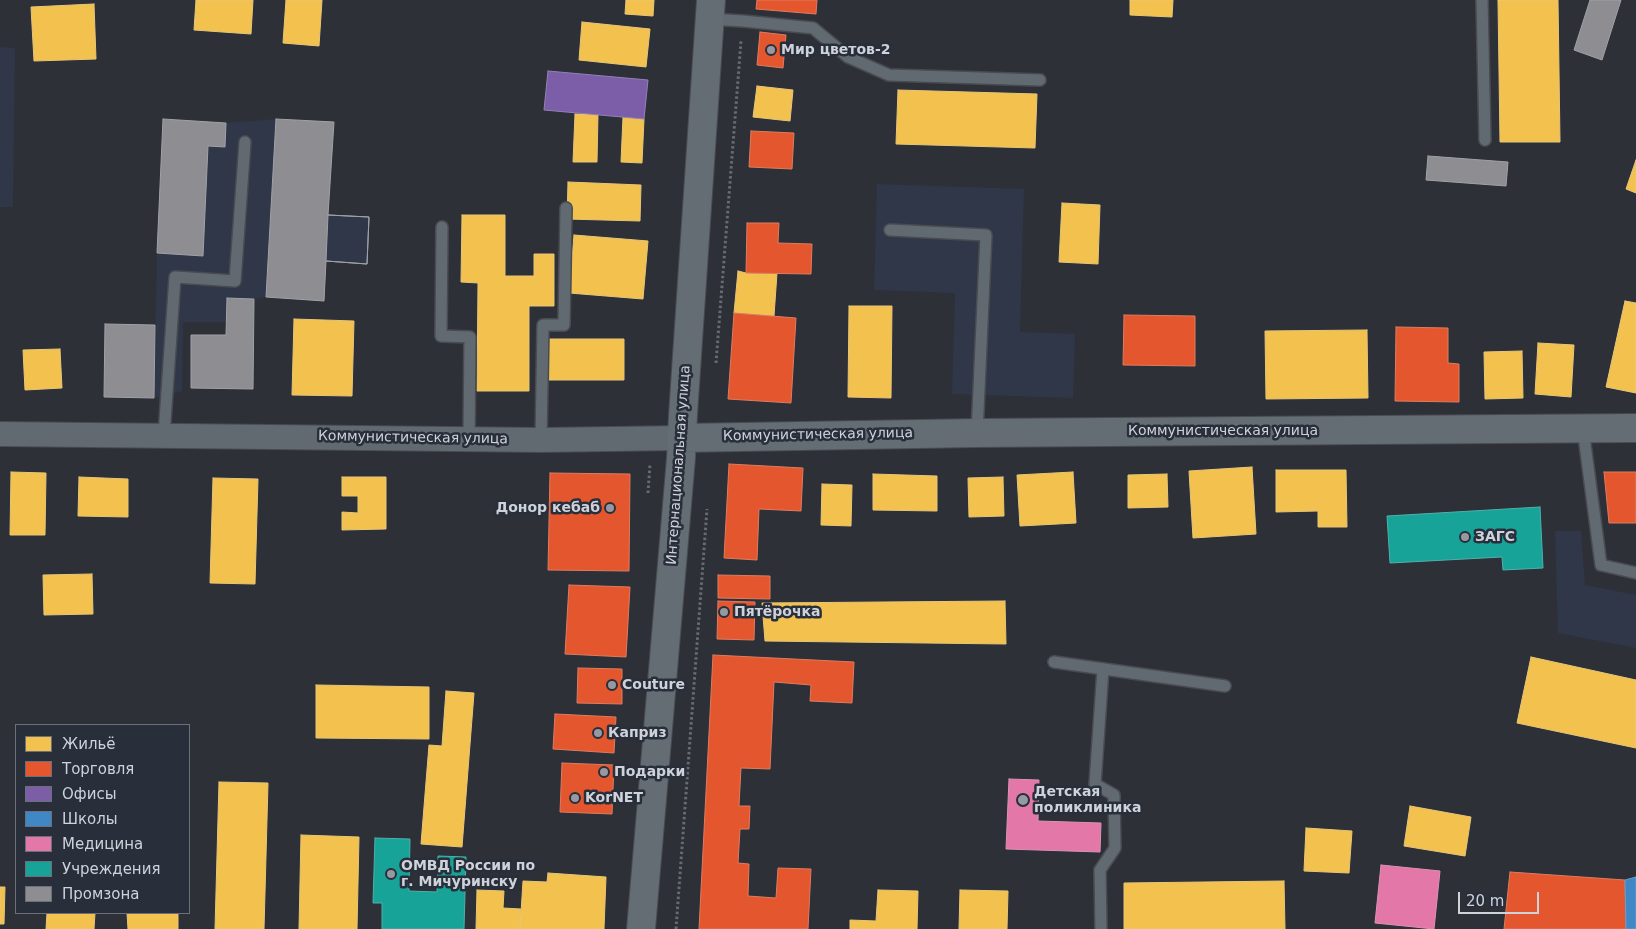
<!DOCTYPE html>
<meta charset="utf-8">
<style>
body{margin:0}
#map{position:relative;width:1636px;height:929px;overflow:hidden;background:#2d3037;font-family:"DejaVu Sans",sans-serif}
canvas{display:block}
.legend{position:absolute;left:15px;top:724px;width:175px;height:190px;box-sizing:border-box;background:#292e3b;border:1px solid #6b707b;margin:0;padding:6px 9px;list-style:none;font-size:15px;color:#ced2da}
.legend li{display:flex;align-items:center;gap:10px;height:25px}
.legend b{width:25px;border:1px solid #6b707b}
.scale{position:absolute;left:1458px;top:892px;width:81px;height:22px;box-sizing:border-box;border:2px solid #ced2da;border-top:0;padding-left:6px;font-size:15px;line-height:18px;white-space:nowrap;color:#ced2da;-webkit-text-stroke:4px #292e3b;paint-order:stroke}
</style>
<div id="map">
<canvas width="1636" height="929"></canvas>
<ul class="legend">
<li><b style="height:14px;background:#f2c14e"></b>Жильё</li>
<li><b style="height:14px;background:#e4572e"></b>Торговля</li>
<li><b style="height:14px;background:#7b5ea7"></b>Офисы</li>
<li><b style="height:14px;background:#3f88c5"></b>Школы</li>
<li><b style="height:14px;background:#e377a8"></b>Медицина</li>
<li><b style="height:14px;background:#17a398"></b>Учреждения</li>
<li><b style="height:14px;background:#8d8d92"></b>Промзона</li>
</ul>
<div class="scale">20 m</div>
</div>
<script>
const context = document.querySelector('canvas').getContext('2d');
context.lineJoin = 'round';
function fill(path, color) {
  context.fillStyle = color;
  context.fill(path, 'evenodd');
}
function shape(rows) {
  const path = new Path2D();
  for (const r of rows) {
    path.moveTo(r[0], r[1]);
    for (let i = 2; i < r.length; i += 2) path.lineTo(r[i], r[i + 1]);
  }
  return path;
}
function trace(path, color, width, dash) {
  context.strokeStyle = color;
  context.lineWidth = width;
  context.lineCap = dash ? 'butt' : 'round';
  context.setLineDash(dash || []);
  context.stroke(path);
}
function drawText(font, color, halo, rows, align = 'center') {
  context.font = font + ' "DejaVu Sans",sans-serif';
  context.lineWidth = 5;
  context.setLineDash([]);
  context.textBaseline = 'middle';
  context.strokeStyle = halo;
  context.fillStyle = color;
  for (const [text, x, y, turn = 0] of rows) {
    context.save();
    context.translate(x, y);
    context.rotate((+turn || 0) * Math.PI / 180);
    context.textAlign = isNaN(turn) ? turn : align;
    if (halo) context.strokeText(text, 0, 0);
    context.fillText(text, 0, 0);
    context.restore();
  }
}
fill(shape([
 [0,47,15,48,13,207,0,207],
 [163,119,226,123,276,119,334,122,328,215,369,217,367,264,326,261,324,301,266,297,254,299,227,298,226,322,183,322,182,391,154,398,157,253],
 [877,184,1024,189,1020,332,1075,334,1073,398,952,394,955,293,874,290],
 [1555,531,1581,531,1585,585,1636,595,1636,648,1558,633]
]), '#303748');
const homes = shape([
 [196,0,253,0,251,34,194,30,196,0],
 [286,0,322,0,319,46,283,43,286,0],
 [626,0,654,0,653,16,625,14,626,0],
 [1130,0,1173,0,1172,17,1130,15,1130,0],
 [1498,0,1558,0,1560,142,1500,142,1498,0],
 [94,4,96,59,34,61,31,7,94,4],
 [582,22,650,29,646,67,579,60,582,22],
 [757,86,793,90,790,121,753,117,757,86],
 [898,90,1037,94,1035,148,896,144,898,90],
 [575,114,598,114,597,162,573,162,575,114],
 [623,117,644,119,642,163,621,162,623,117],
 [1636,160,1636,193,1626,189,1636,160],
 [568,182,641,185,640,221,567,219,568,182],
 [1062,203,1100,205,1098,264,1059,262,1062,203],
 [462,215,505,215,505,276,534,276,534,254,554,254,554,306,529,306,529,391,477,391,478,283,461,282,462,215],
 [574,235,648,241,643,299,569,293,574,235],
 [738,271,746,273,777,273,774,316,734,313,738,271],
 [1625,301,1636,303,1636,393,1606,387,1625,301],
 [849,306,892,306,891,398,848,397,849,306],
 [294,319,354,321,352,396,292,395,294,319],
 [1367,330,1368,398,1266,399,1265,331,1367,330],
 [548,339,624,339,624,380,548,380,548,339],
 [1538,343,1574,345,1571,397,1535,394,1538,343],
 [60,349,62,388,25,390,23,350,60,349],
 [1522,351,1523,398,1485,399,1484,352,1522,351],
 [1252,467,1256,534,1193,538,1189,471,1252,467],
 [1276,470,1346,470,1347,527,1318,527,1318,511,1276,512,1276,470],
 [11,472,46,473,45,535,10,535,11,472],
 [1073,472,1076,523,1020,526,1017,475,1073,472],
 [873,474,937,476,937,511,873,510,873,474],
 [1167,474,1168,507,1128,508,1128,475,1167,474],
 [79,477,128,479,128,517,78,516,79,477],
 [342,477,386,477,386,529,342,530,342,512,358,513,358,496,342,496,342,477],
 [1003,477,1004,516,969,517,968,478,1003,477],
 [213,478,258,479,255,584,210,583,213,478],
 [822,484,852,485,851,526,821,525,822,484],
 [92,574,93,614,44,615,43,575,92,574],
 [1005,601,1006,644,765,641,762,603,1005,601],
 [1531,657,1636,680,1636,748,1517,723,1531,657],
 [316,685,429,687,429,739,316,738,316,685],
 [446,691,474,693,462,847,421,844,429,745,442,746,446,691],
 [219,782,268,783,264,929,215,929,219,782],
 [1410,806,1471,817,1465,856,1404,846,1410,806],
 [1306,828,1352,831,1349,873,1304,871,1306,828],
 [301,835,359,837,357,929,299,929,301,835],
 [548,873,606,877,604,929,520,929,523,881,547,882,548,873],
 [1284,881,1285,929,1124,929,1124,883,1284,881],
 [0,887,5,887,4,924,0,924,0,887],
 [477,890,504,891,503,908,521,909,520,929,476,929,477,890],
 [878,890,918,891,917,929,850,929,850,920,876,921,878,890],
 [960,890,1008,891,1007,929,959,929,960,890],
 [47,913,95,913,94,929,46,929,47,913],
 [127,913,178,913,178,929,128,929,127,913]
]);
fill(homes, '#f2c14e');
trace(homes, '#e7c678', 1);
const shops = shape([
 [757,0,817,0,816,14,756,9,757,0],
 [760,32,786,35,783,68,757,65,760,32],
 [751,131,794,133,792,169,749,167,751,131],
 [747,223,779,223,778,243,812,244,811,274,746,273,747,223],
 [734,313,796,318,791,403,728,399,734,313],
 [1124,315,1195,316,1195,366,1123,365,1124,315],
 [1396,327,1448,328,1448,363,1459,364,1459,402,1395,401,1396,327],
 [729,464,803,468,801,511,759,509,757,560,724,558,729,464],
 [1604,472,1636,472,1636,523,1609,523,1604,472],
 [550,473,630,474,629,571,548,570,550,473],
 [718,575,770,576,770,599,718,598,718,575],
 [569,585,630,587,626,657,565,654,569,585],
 [718,601,755,602,754,640,717,639,718,601],
 [713,655,854,662,852,703,810,701,811,685,774,682,770,769,741,768,739,806,750,806,749,829,740,829,738,863,749,864,748,896,776,898,778,868,811,869,808,929,699,929,713,655],
 [578,668,622,669,622,704,577,703,578,668],
 [555,714,616,717,614,753,553,749,555,714],
 [562,763,614,765,612,814,560,812,562,763],
 [1510,872,1625,880,1626,929,1504,929,1510,872]
]);
fill(shops, '#e4572e');
trace(shops, '#dd7c62', 1);
const offices = shape([
 [548,71,648,80,644,119,544,110,548,71]
]);
fill(offices, '#7b5ea7');
trace(offices, '#9481b6', 1);
const schools = shape([
 [1636,877,1636,929,1626,929,1625,880,1636,877]
]);
fill(schools, '#3f88c5');
trace(schools, '#6a9ecb', 1);
const health = shape([
 [1009,779,1039,780,1038,821,1101,823,1100,852,1006,849,1009,779],
 [1381,865,1440,871,1434,929,1375,923,1381,865]
]);
fill(health, '#e377a8');
trace(health, '#dd92b7', 1);
const public = shape([
 [1540,507,1543,568,1503,570,1502,557,1390,563,1387,516,1540,507],
 [375,838,410,839,409,891,437,892,438,856,466,857,464,929,382,929,382,903,373,903,375,838]
]);
fill(public, '#17a398');
trace(public, '#4eb1ac', 1);
const industry = shape([
 [1590,0,1621,0,1602,60,1574,50,1590,0],
 [163,119,226,123,225,147,208,146,203,256,157,253,163,119],
 [276,119,334,122,328,215,369,217,367,264,326,261,324,301,266,297,276,119],
 [1428,156,1508,162,1506,186,1426,180,1428,156],
 [328,215,369,217,367,264,326,261,328,215],
 [227,298,254,299,253,389,191,388,191,335,226,335,227,298],
 [105,324,155,325,154,398,104,397,105,324]
]);
fill(industry, '#8d8d92');
trace(industry, '#a0a2a8', 1);
const lane = shape([
 [1482,0,1485,140],
 [709,19,743,21,813,28,848,57,889,75,1040,80],
 [442,227,441,336,470,337,469,439],
 [890,230,986,235,977,433],
 [1583,429,1601,565,1636,573],
 [164,435,175,277,235,281,245,142],
 [541,440,543,325,564,325,566,208],
 [1054,662,1225,686],
 [1101,929,1100,870,1115,848,1114,795,1095,784,1103,669]
]);
const street = shape([
 [0,434,541,440,682,438]
]);
const secondary = shape([
 [682,438,977,433,1636,428],
 [641,929,681,458,683,415,711,0]
]);
trace(lane, '#484b50', 14);
trace(street, '#484b50', 26);
trace(secondary, '#484b50', 30);
trace(shape([
 [716,363,741,41],
 [648,493,650,464],
 [676,929,707,509]
]), '#676c72', 3, [2.5, 2.5]);
trace(lane, '#626a71', 11);
trace(street, '#626a71', 24);
trace(secondary, '#646c74', 28);
for (const [x, y, r, color] of [
 [771,50,5,"#9699a1"],
 [610,508,5,"#9699a1"],
 [1465,537,5,"#9699a1"],
 [724,612,5,"#9699a1"],
 [612,685,5,"#9699a1"],
 [598,733,5,"#9699a1"],
 [604,772,5,"#9699a1"],
 [575,798,5,"#9699a1"],
 [1023,800,6,"#9699a1"],
 [391,874,5,"#9699a1"]
]) {
  const dot = new Path2D();
  dot.arc(x, y, r, 0, 2 * Math.PI);
  context.fillStyle = color;
  context.fill(dot);
  trace(dot, '#292e3b', 2);
}
drawText('bold 14px', '#ced2da', '#292e3b', [
 ["Мир цветов-2",781,50],
 ["Донор кебаб",600,508,"right"],
 ["ЗАГС",1475,537],
 ["Пятёрочка",734,612],
 ["Couture",622,685],
 ["Каприз",608,733],
 ["Подарки",614,772],
 ["Детская",1034,792],
 ["поликлиника",1034,808],
 ["KorNET",585,798],
 ["ОМВД России по",401,866],
 ["г. Мичуринску",401,882]
], 'left');
drawText('14px', '#ced2da', '#292e3b', [
 ["Коммунистическая улица",1223,431],
 ["Коммунистическая улица",818,435,-1],
 ["Коммунистическая улица",413,438,1],
 ["Интернациональная улица",679,465,-86]
]);
</script>
